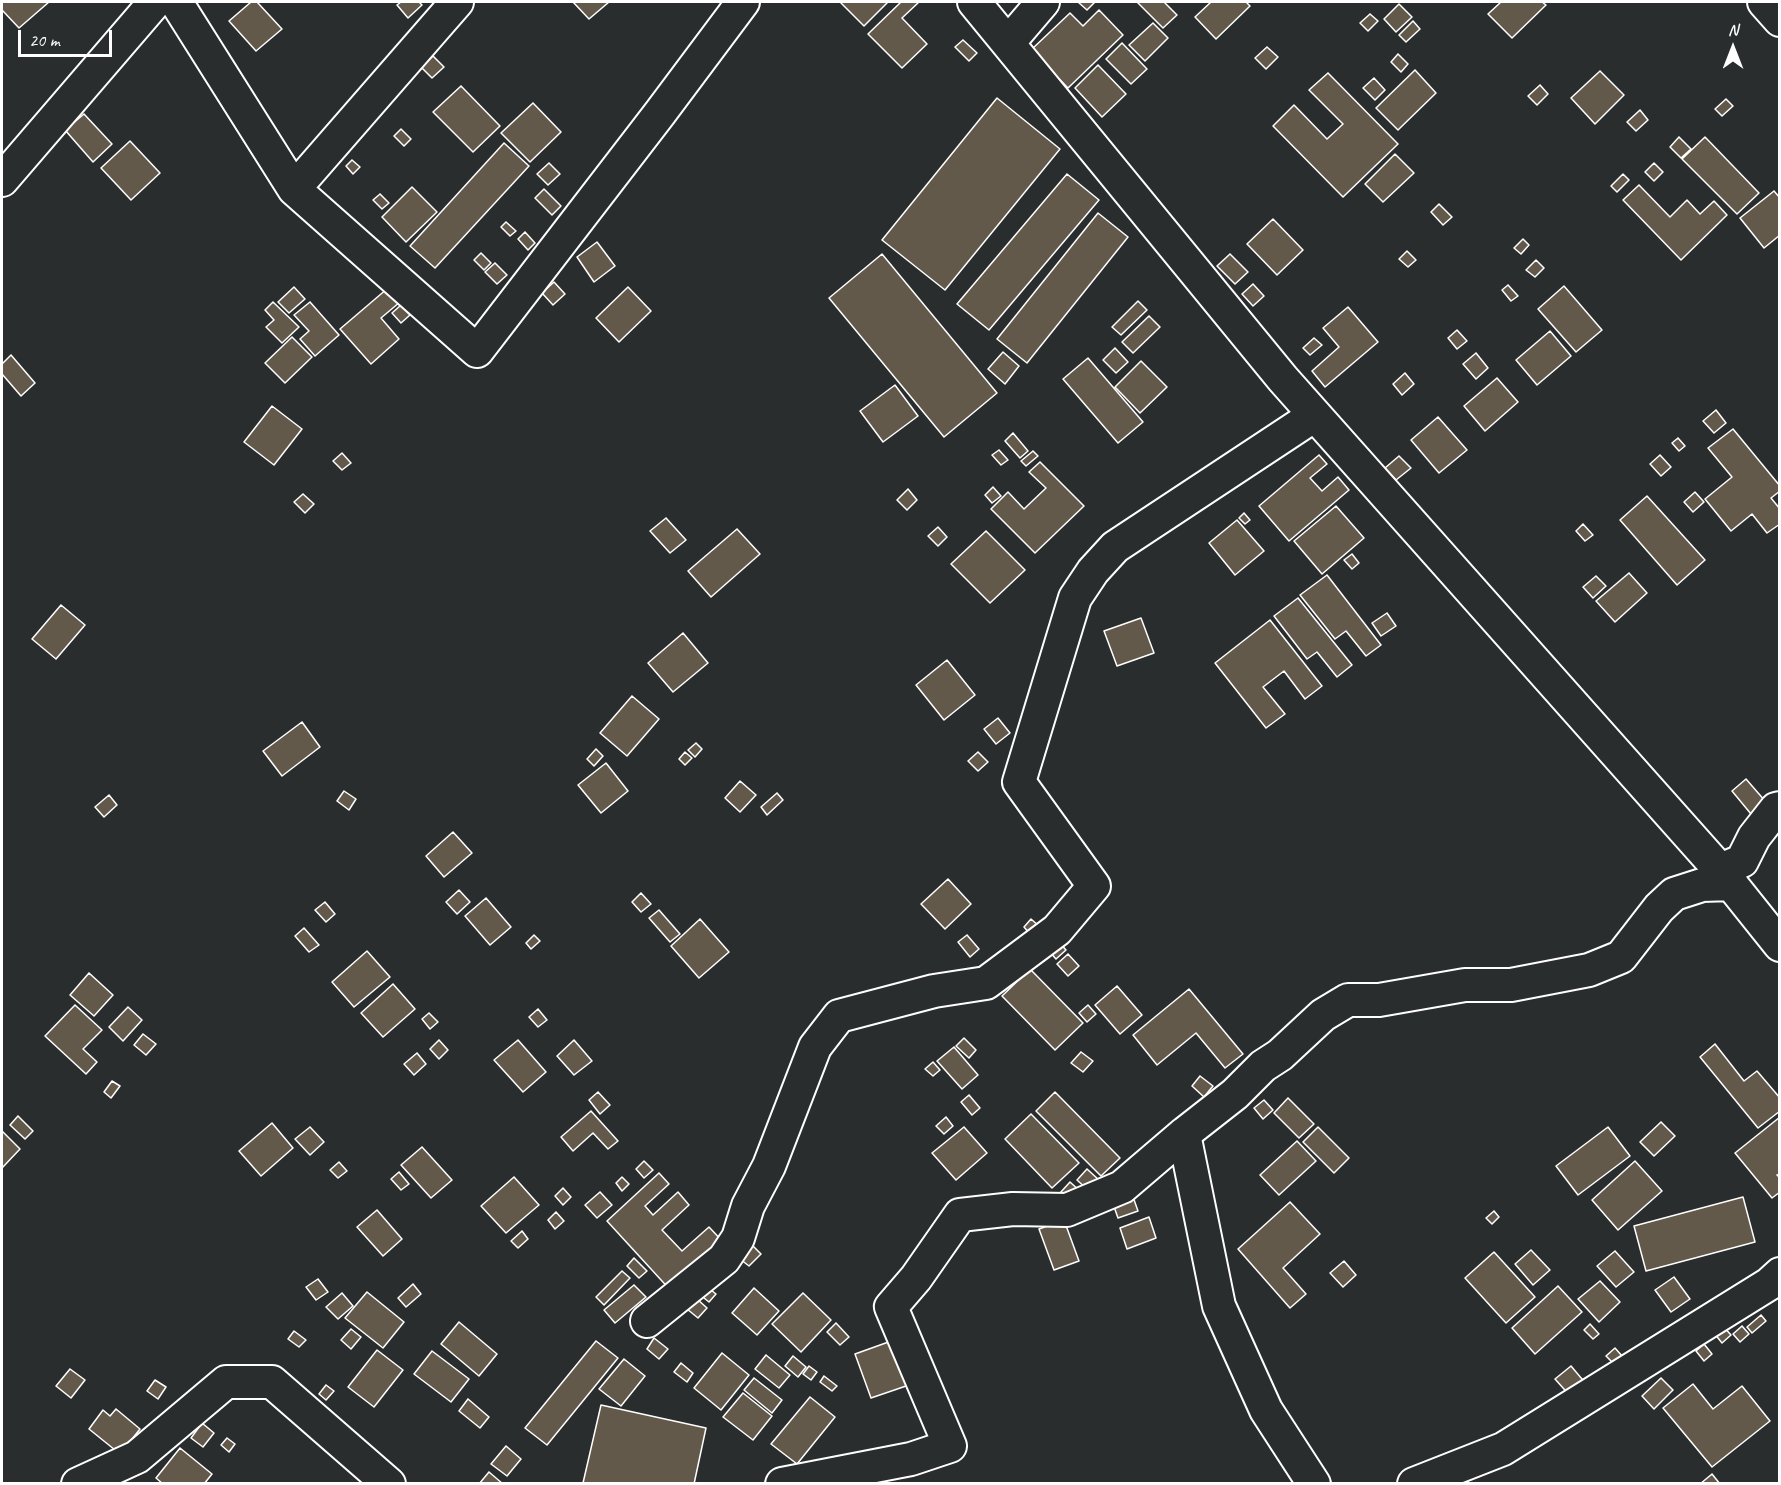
<!DOCTYPE html>
<style>
body{margin:0}
#map{position:relative;width:1781px;height:1485px;overflow:hidden;background:#2a2d2e;font-family:Caveat,sans-serif}
canvas{display:block}
.frame{position:absolute;inset:0;border:3px solid #fff;pointer-events:none}
.north{position:absolute;left:1703px;top:18px;width:60px;height:60px;-webkit-text-stroke:4px #2a2d2e;paint-order:stroke;rotate:0deg;font-size:16px;font-weight:700;line-height:24px;text-align:center;color:#fff}
.north::after{content:'';display:block;margin:auto;width:21px;height:27px;background:#fff;clip-path:polygon(50% 0,100% 100%,50% 72%,0 100%)}
.scale{position:absolute;left:18px;top:30px;width:94px;height:27px;box-sizing:border-box;border:3px solid #fff;border-top:0;padding-left:8px;font-size:18px;line-height:21px;white-space:nowrap;color:#fff;-webkit-text-stroke:4px #2a2d2e;paint-order:stroke}
</style>
<div id="map">
<canvas width="1781" height="1485"></canvas>
<div class="frame"></div>
<div class="north">N</div>
<div class="scale">20 m</div>
</div>
<script>
const context = document.querySelector('canvas').getContext('2d');
context.lineJoin = 'round';
function fill(path, color) {
  context.fillStyle = color;
  context.fill(path, 'evenodd');
}
function shape(rows) {
  const path = new Path2D();
  for (const r of rows) {
    path.moveTo(r[0], r[1]);
    for (let i = 2; i < r.length; i += 2) path.lineTo(r[i], r[i + 1]);
  }
  return path;
}
function trace(path, color, width, dash) {
  context.strokeStyle = color;
  context.lineWidth = width;
  context.lineCap = dash ? 'butt' : 'round';
  context.setLineDash(dash || []);
  context.stroke(path);
}
const building = shape([
 [2,2,49,2,19,28,2,10,2,2],
 [251,2,257,2,282,29,256,51,229,21,251,2],
 [401,2,419,2,422,5,408,18,397,5,401,2],
 [573,2,609,2,589,19,573,2],
 [840,2,888,2,864,26,840,2],
 [901,2,919,2,902,18,927,44,902,68,868,34,901,2],
 [1078,2,1095,2,1087,10,1078,2],
 [1137,2,1166,2,1165,3,1177,15,1163,28,1137,2],
 [1211,2,1246,2,1250,6,1216,39,1195,17,1211,2],
 [1501,2,1542,2,1546,5,1512,38,1488,14,1501,2],
 [1399,4,1412,17,1396,32,1384,19,1399,4],
 [1099,10,1123,35,1068,88,1031,50,1070,13,1083,26,1099,10],
 [1370,14,1378,21,1368,31,1360,23,1370,14],
 [1413,21,1420,29,1406,42,1399,35,1413,21],
 [1153,23,1168,38,1145,61,1129,45,1153,23],
 [963,40,977,53,969,61,955,47,963,40],
 [1122,43,1147,69,1131,84,1106,59,1122,43],
 [1267,47,1278,57,1266,69,1255,58,1267,47],
 [1398,54,1408,64,1401,72,1391,62,1398,54],
 [433,56,444,67,432,78,421,67,433,56],
 [1098,65,1126,94,1102,117,1075,88,1098,65],
 [1415,70,1436,93,1398,130,1376,108,1415,70],
 [1600,71,1624,95,1595,124,1571,98,1600,71],
 [1328,73,1398,144,1343,197,1273,126,1294,105,1327,139,1343,124,1309,90,1328,73],
 [1374,78,1385,90,1375,100,1363,88,1374,78],
 [1540,85,1548,94,1537,105,1528,96,1540,85],
 [461,86,500,126,473,152,433,112,461,86],
 [997,98,1060,149,945,290,882,240,997,98],
 [1726,99,1733,106,1722,116,1715,109,1726,99],
 [533,103,561,132,530,162,501,133,533,103],
 [1640,110,1648,120,1636,131,1627,122,1640,110],
 [84,114,112,144,93,162,65,130,84,114],
 [401,129,411,139,404,146,394,136,401,129],
 [1679,137,1691,149,1681,158,1670,147,1679,137],
 [1705,137,1759,193,1737,214,1682,159,1705,137],
 [130,141,160,173,131,200,101,168,130,141],
 [504,143,529,166,435,268,410,246,504,143],
 [1395,154,1414,173,1383,202,1365,184,1395,154],
 [352,160,360,167,353,174,346,166,352,160],
 [549,163,560,174,548,185,537,174,549,163],
 [1654,163,1663,172,1654,181,1645,172,1654,163],
 [1067,174,1099,200,989,330,957,304,1067,174],
 [1623,174,1629,180,1617,192,1611,186,1623,174],
 [1639,185,1670,217,1687,200,1700,214,1714,201,1727,215,1681,260,1623,200,1639,185],
 [412,187,437,212,406,242,382,217,412,187],
 [544,189,561,206,552,215,535,198,544,189],
 [1774,191,1780,198,1780,235,1764,248,1740,218,1774,191],
 [380,194,389,203,382,209,373,200,380,194],
 [1439,204,1452,217,1443,225,1431,212,1439,204],
 [1098,213,1128,237,1027,363,997,339,1098,213],
 [1273,219,1303,250,1277,275,1247,244,1273,219],
 [506,222,516,231,510,236,501,227,506,222],
 [525,232,535,243,528,250,518,239,525,232],
 [1523,239,1529,245,1521,254,1514,248,1523,239],
 [597,242,615,266,594,282,577,257,597,242],
 [1407,251,1416,260,1408,267,1399,259,1407,251],
 [481,253,491,263,484,270,474,260,481,253],
 [882,254,997,393,944,437,829,298,882,254],
 [1230,254,1248,272,1235,284,1217,266,1230,254],
 [1536,260,1544,268,1535,277,1526,270,1536,260],
 [495,263,507,275,497,284,485,272,495,263],
 [554,282,565,294,553,305,542,293,554,282],
 [1253,284,1264,296,1253,306,1242,294,1253,284],
 [1508,285,1518,296,1511,301,1502,290,1508,285],
 [1564,286,1602,330,1576,352,1538,309,1564,286],
 [294,287,305,299,289,313,278,302,294,287],
 [628,287,651,311,619,342,596,318,628,287],
 [388,288,400,302,381,318,399,339,371,364,340,329,388,288],
 [1138,301,1147,310,1121,335,1112,327,1138,301],
 [273,302,299,327,282,343,266,327,274,320,265,310,273,302],
 [310,302,339,335,315,356,300,339,309,331,294,315,310,302],
 [401,305,410,315,401,323,392,313,401,305],
 [1348,307,1378,342,1325,387,1312,371,1339,347,1323,328,1348,307],
 [1149,316,1160,327,1133,353,1122,342,1149,316],
 [1457,330,1467,341,1457,349,1448,338,1457,330],
 [1550,331,1571,356,1537,385,1516,360,1550,331],
 [292,337,312,357,285,383,265,363,292,337],
 [1314,338,1322,345,1310,355,1303,348,1314,338],
 [1115,348,1128,362,1116,373,1103,360,1115,348],
 [1003,352,1019,366,1005,384,988,369,1003,352],
 [1476,353,1488,368,1476,379,1463,364,1476,353],
 [11,355,35,383,21,396,2,374,2,364,11,355],
 [1088,358,1143,422,1118,443,1063,379,1088,358],
 [1141,361,1167,387,1140,413,1115,387,1141,361],
 [1405,373,1414,384,1402,395,1393,384,1405,373],
 [1497,378,1518,402,1485,431,1464,406,1497,378],
 [895,385,918,416,883,442,860,411,895,385],
 [272,406,302,429,274,465,244,442,272,406],
 [1716,410,1726,423,1714,433,1703,421,1716,410],
 [1438,417,1467,450,1439,473,1411,440,1438,417],
 [1733,429,1780,486,1780,491,1771,498,1780,509,1780,524,1767,533,1752,514,1731,531,1705,499,1732,477,1708,448,1733,429],
 [1013,433,1028,451,1020,458,1005,441,1013,433],
 [1678,438,1685,446,1679,451,1672,443,1678,438],
 [999,450,1008,460,1001,465,992,455,999,450],
 [1033,451,1038,456,1026,466,1021,461,1033,451],
 [342,453,351,463,342,470,333,461,342,453],
 [1319,455,1327,464,1310,478,1322,491,1338,477,1349,490,1289,541,1259,506,1319,455],
 [1660,455,1671,467,1661,476,1650,464,1660,455],
 [1399,456,1411,468,1396,480,1385,468,1399,456],
 [1040,462,1084,506,1035,553,991,509,1008,492,1024,509,1046,488,1029,472,1040,462],
 [993,487,1001,496,992,503,985,495,993,487],
 [908,489,917,500,907,510,897,500,908,489],
 [1695,492,1704,502,1693,512,1684,502,1695,492],
 [303,494,314,504,305,513,294,502,303,494],
 [1647,496,1705,560,1677,585,1620,520,1647,496],
 [1336,506,1364,538,1322,574,1294,541,1336,506],
 [1244,513,1250,520,1245,524,1239,518,1244,513],
 [666,518,686,540,670,553,650,531,666,518],
 [1237,520,1264,551,1235,575,1209,543,1237,520],
 [1583,524,1593,535,1585,541,1576,531,1583,524],
 [938,527,947,537,938,546,928,536,938,527],
 [737,529,760,554,711,597,688,571,737,529],
 [986,531,1025,570,990,603,951,564,986,531],
 [1352,554,1359,563,1352,569,1344,560,1352,554],
 [1629,573,1647,593,1615,622,1596,601,1629,573],
 [1327,575,1381,645,1366,656,1346,631,1335,639,1300,595,1327,575],
 [1596,576,1606,586,1593,598,1583,587,1596,576],
 [1298,598,1352,665,1337,677,1317,652,1307,659,1274,616,1298,598],
 [61,605,85,625,56,659,32,639,61,605],
 [1387,613,1396,626,1381,636,1372,623,1387,613],
 [1141,618,1154,653,1117,666,1104,631,1141,618],
 [1270,620,1322,686,1305,699,1284,671,1263,687,1285,714,1266,728,1215,663,1270,620],
 [683,633,708,663,673,692,648,663,683,633],
 [947,660,975,695,944,720,916,685,947,660],
 [632,696,659,719,627,756,600,733,632,696],
 [998,718,1010,733,996,744,984,729,998,718],
 [302,722,320,747,282,776,263,751,302,722],
 [696,743,702,749,695,757,688,750,696,743],
 [596,749,603,756,594,766,587,759,596,749],
 [685,752,692,758,685,765,679,759,685,752],
 [978,752,988,762,978,771,968,761,978,752],
 [606,763,628,791,601,813,578,785,606,763],
 [1746,779,1766,802,1751,814,1732,791,1746,779],
 [740,781,756,795,740,812,725,798,740,781],
 [344,791,356,799,349,810,337,801,344,791],
 [777,793,783,800,767,815,761,807,777,793],
 [109,795,117,805,104,817,95,807,109,795],
 [453,832,472,853,444,877,426,856,453,832],
 [948,879,971,904,945,929,921,904,948,879],
 [459,890,470,902,457,914,446,902,459,890],
 [641,893,651,904,641,912,632,902,641,893],
 [486,898,511,927,490,945,465,916,486,898],
 [325,902,335,914,326,922,315,910,325,902],
 [659,910,680,934,670,942,649,918,659,910],
 [700,919,729,952,699,978,671,946,700,919],
 [1031,919,1039,926,1030,934,1024,927,1031,919],
 [304,928,319,945,309,952,295,936,304,928],
 [534,935,540,941,531,949,526,943,534,935],
 [967,935,979,949,970,957,958,942,967,935],
 [1058,941,1066,950,1056,959,1048,950,1058,941],
 [367,951,390,977,354,1007,332,982,367,951],
 [1068,954,1079,966,1068,976,1057,964,1068,954],
 [1030,969,1083,1023,1055,1050,1002,996,1030,969],
 [89,973,113,995,94,1016,70,995,89,973],
 [393,984,415,1009,383,1037,361,1013,393,984],
 [1117,986,1142,1015,1120,1034,1095,1005,1117,986],
 [1189,989,1243,1054,1225,1068,1196,1033,1157,1065,1133,1035,1189,989],
 [75,1005,102,1030,83,1049,97,1062,86,1074,45,1036,75,1005],
 [1088,1005,1096,1014,1087,1022,1079,1013,1088,1005],
 [128,1007,142,1020,123,1041,109,1027,128,1007],
 [538,1009,547,1020,538,1027,529,1017,538,1009],
 [429,1013,438,1022,430,1029,422,1019,429,1013],
 [143,1034,156,1044,146,1055,134,1045,143,1034],
 [964,1038,976,1050,969,1058,956,1046,964,1038],
 [439,1040,448,1050,439,1059,430,1049,439,1040],
 [518,1040,546,1072,523,1092,494,1060,518,1040],
 [574,1040,592,1061,574,1075,557,1056,574,1040],
 [1715,1044,1744,1081,1757,1071,1780,1098,1780,1111,1758,1128,1700,1057,1715,1044],
 [954,1047,978,1075,962,1089,937,1061,954,1047],
 [1081,1052,1093,1061,1083,1072,1071,1063,1081,1052],
 [417,1053,426,1064,414,1075,404,1064,417,1053],
 [933,1062,940,1070,933,1076,925,1069,933,1062],
 [1200,1076,1213,1086,1204,1097,1192,1086,1200,1076],
 [112,1081,120,1086,111,1098,104,1092,112,1081],
 [598,1092,610,1105,600,1114,589,1100,598,1092],
 [1055,1092,1120,1158,1101,1176,1036,1111,1055,1092],
 [969,1095,980,1108,972,1115,961,1102,969,1095],
 [1288,1098,1314,1124,1299,1138,1274,1113,1288,1098],
 [1264,1100,1273,1110,1263,1119,1254,1108,1264,1100],
 [591,1111,618,1141,608,1149,593,1133,573,1151,561,1137,591,1111],
 [1031,1114,1079,1163,1052,1188,1005,1139,1031,1114],
 [18,1116,33,1131,25,1139,10,1125,18,1116],
 [946,1117,953,1126,944,1134,936,1126,946,1117],
 [1780,1117,1780,1174,1777,1175,1780,1178,1780,1192,1772,1198,1735,1153,1780,1117],
 [1661,1122,1675,1136,1654,1156,1640,1142,1661,1122],
 [272,1123,293,1148,261,1176,239,1151,272,1123],
 [310,1127,324,1142,310,1155,295,1139,310,1127],
 [964,1127,987,1153,956,1180,932,1153,964,1127],
 [1318,1127,1349,1158,1334,1173,1303,1142,1318,1127],
 [1608,1127,1630,1156,1578,1195,1556,1166,1608,1127],
 [2,1131,20,1149,2,1168,2,1131],
 [1297,1141,1316,1161,1279,1195,1260,1175,1297,1141],
 [422,1147,452,1180,431,1198,401,1165,422,1147],
 [644,1161,653,1170,644,1178,636,1169,644,1161],
 [1635,1161,1662,1191,1618,1230,1592,1200,1635,1161],
 [339,1162,347,1171,338,1178,330,1170,339,1162],
 [1087,1169,1099,1180,1089,1191,1077,1180,1087,1169],
 [399,1172,409,1184,401,1190,391,1179,399,1172],
 [659,1173,669,1184,645,1206,653,1215,678,1192,689,1205,662,1230,682,1251,709,1227,726,1245,673,1293,607,1221,659,1173],
 [514,1177,539,1205,506,1233,481,1206,514,1177],
 [622,1177,629,1184,622,1191,616,1183,622,1177],
 [1070,1182,1081,1192,1071,1203,1060,1193,1070,1182],
 [563,1188,571,1197,563,1205,555,1196,563,1188],
 [600,1192,612,1205,597,1218,585,1205,600,1192],
 [1132,1194,1138,1211,1118,1218,1112,1201,1132,1194],
 [1743,1197,1755,1242,1646,1271,1634,1226,1743,1197],
 [1290,1202,1320,1234,1283,1268,1306,1294,1290,1308,1238,1249,1290,1202],
 [377,1210,402,1239,383,1256,357,1227,377,1210],
 [1494,1211,1499,1217,1492,1224,1486,1218,1494,1211],
 [556,1212,564,1221,555,1229,548,1220,556,1212],
 [1149,1217,1156,1238,1127,1249,1120,1228,1149,1217],
 [1064,1220,1079,1261,1054,1270,1039,1229,1064,1220],
 [522,1231,528,1239,518,1248,511,1241,522,1231],
 [752,1245,761,1254,749,1266,740,1259,752,1245],
 [1531,1250,1550,1270,1533,1285,1515,1264,1531,1250],
 [1615,1251,1634,1272,1616,1287,1597,1266,1615,1251],
 [1494,1252,1535,1297,1506,1323,1465,1278,1494,1252],
 [634,1258,647,1271,639,1278,627,1266,634,1258],
 [1344,1261,1356,1275,1343,1287,1330,1273,1344,1261],
 [622,1271,630,1278,604,1305,596,1297,622,1271],
 [1674,1277,1690,1299,1671,1312,1655,1290,1674,1277],
 [318,1279,328,1292,316,1300,306,1287,318,1279],
 [1600,1281,1620,1302,1599,1322,1578,1299,1600,1281],
 [413,1284,421,1294,406,1307,398,1298,413,1284],
 [634,1285,646,1297,615,1323,604,1310,634,1285],
 [706,1286,716,1294,709,1302,699,1294,706,1286],
 [1558,1286,1582,1312,1535,1354,1512,1328,1558,1286],
 [754,1288,779,1311,757,1335,732,1313,754,1288],
 [367,1292,404,1322,383,1348,345,1318,367,1292],
 [342,1293,353,1306,338,1319,326,1307,342,1293],
 [803,1293,831,1320,801,1352,772,1324,803,1293],
 [697,1299,707,1308,698,1318,687,1309,697,1299],
 [1761,1315,1766,1321,1752,1333,1747,1327,1761,1315],
 [459,1322,497,1354,479,1376,441,1344,459,1322],
 [836,1323,849,1337,840,1345,827,1332,836,1323],
 [1590,1324,1599,1334,1593,1339,1584,1330,1590,1324],
 [1723,1326,1731,1335,1722,1343,1714,1333,1723,1326],
 [1742,1326,1749,1334,1740,1342,1733,1334,1742,1326],
 [351,1329,361,1337,351,1349,341,1340,351,1329],
 [294,1331,306,1340,299,1347,288,1339,294,1331],
 [654,1338,668,1349,659,1359,647,1349,654,1338],
 [894,1340,909,1385,871,1398,855,1354,894,1340],
 [596,1341,618,1358,547,1445,525,1428,596,1341],
 [1704,1344,1712,1354,1704,1361,1696,1351,1704,1344],
 [1615,1348,1623,1357,1614,1364,1606,1356,1615,1348],
 [377,1350,403,1370,374,1407,348,1387,377,1350],
 [432,1351,469,1379,451,1402,414,1374,432,1351],
 [722,1353,749,1375,721,1410,694,1388,722,1353],
 [766,1355,790,1375,779,1388,755,1369,766,1355],
 [793,1356,806,1367,798,1377,785,1366,793,1356],
 [624,1359,645,1376,621,1406,599,1389,624,1359],
 [681,1363,693,1373,687,1382,674,1372,681,1363],
 [809,1366,817,1372,811,1380,803,1374,809,1366],
 [1571,1366,1587,1385,1572,1398,1555,1379,1571,1366],
 [70,1369,85,1380,71,1398,56,1386,70,1369],
 [824,1376,837,1386,832,1391,820,1382,824,1376],
 [754,1378,782,1400,772,1413,744,1390,754,1378],
 [1661,1378,1673,1390,1654,1409,1642,1396,1661,1378],
 [155,1380,166,1387,158,1399,147,1391,155,1380],
 [1693,1384,1713,1409,1742,1386,1770,1421,1712,1467,1663,1408,1693,1384],
 [326,1385,334,1391,326,1400,319,1394,326,1385],
 [743,1393,772,1416,753,1440,723,1417,743,1393],
 [810,1397,835,1417,797,1464,771,1444,810,1397],
 [468,1399,489,1417,480,1428,459,1411,468,1399],
 [601,1405,706,1428,694,1484,583,1483,601,1405],
 [116,1409,140,1429,120,1454,89,1429,103,1410,110,1416,116,1409],
 [202,1423,214,1433,203,1447,191,1438,202,1423],
 [227,1438,235,1444,229,1452,221,1445,227,1438],
 [506,1446,521,1459,507,1476,491,1464,506,1446],
 [180,1448,212,1474,204,1484,163,1484,156,1478,180,1448],
 [489,1472,503,1484,479,1484,489,1472],
 [1712,1474,1720,1484,1700,1484,1712,1474]
]);
fill(building, '#62594a');
trace(building, '#fff', 1.5);
const minor = shape([
 [176,2,294,189,477,351,660,113,743,2],
 [974,2,1283,379,1720,870,1780,945],
 [1764,2,1780,20],
 [1008,43,1043,2],
 [2,180,155,2],
 [294,189,457,2],
 [1720,870,1742,861,1754,837,1776,809,1780,808],
 [1184,1134,1219,1306,1266,1410,1314,1484],
 [647,1321,724,1259,738,1238,748,1206,769,1166,815,1047,839,1016,934,991,986,983,1057,930,1094,886,1019,782,1075,598,1093,571,1115,547,1315,415],
 [78,1484,137,1457,226,1382,272,1382,389,1484],
 [782,1484,911,1459,950,1446,891,1307,916,1278,960,1215,1013,1209,1067,1210,1122,1187,1184,1134,1235,1094,1263,1066,1280,1055,1323,1015,1348,1000,1379,1000,1465,985,1511,985,1589,970,1621,957,1659,908,1674,894,1702,885,1732,884],
 [1414,1484,1503,1449,1769,1284,1780,1274]
]);
trace(minor, '#fff', 36);
trace(minor, '#2a2d2e', 32);
</script>
